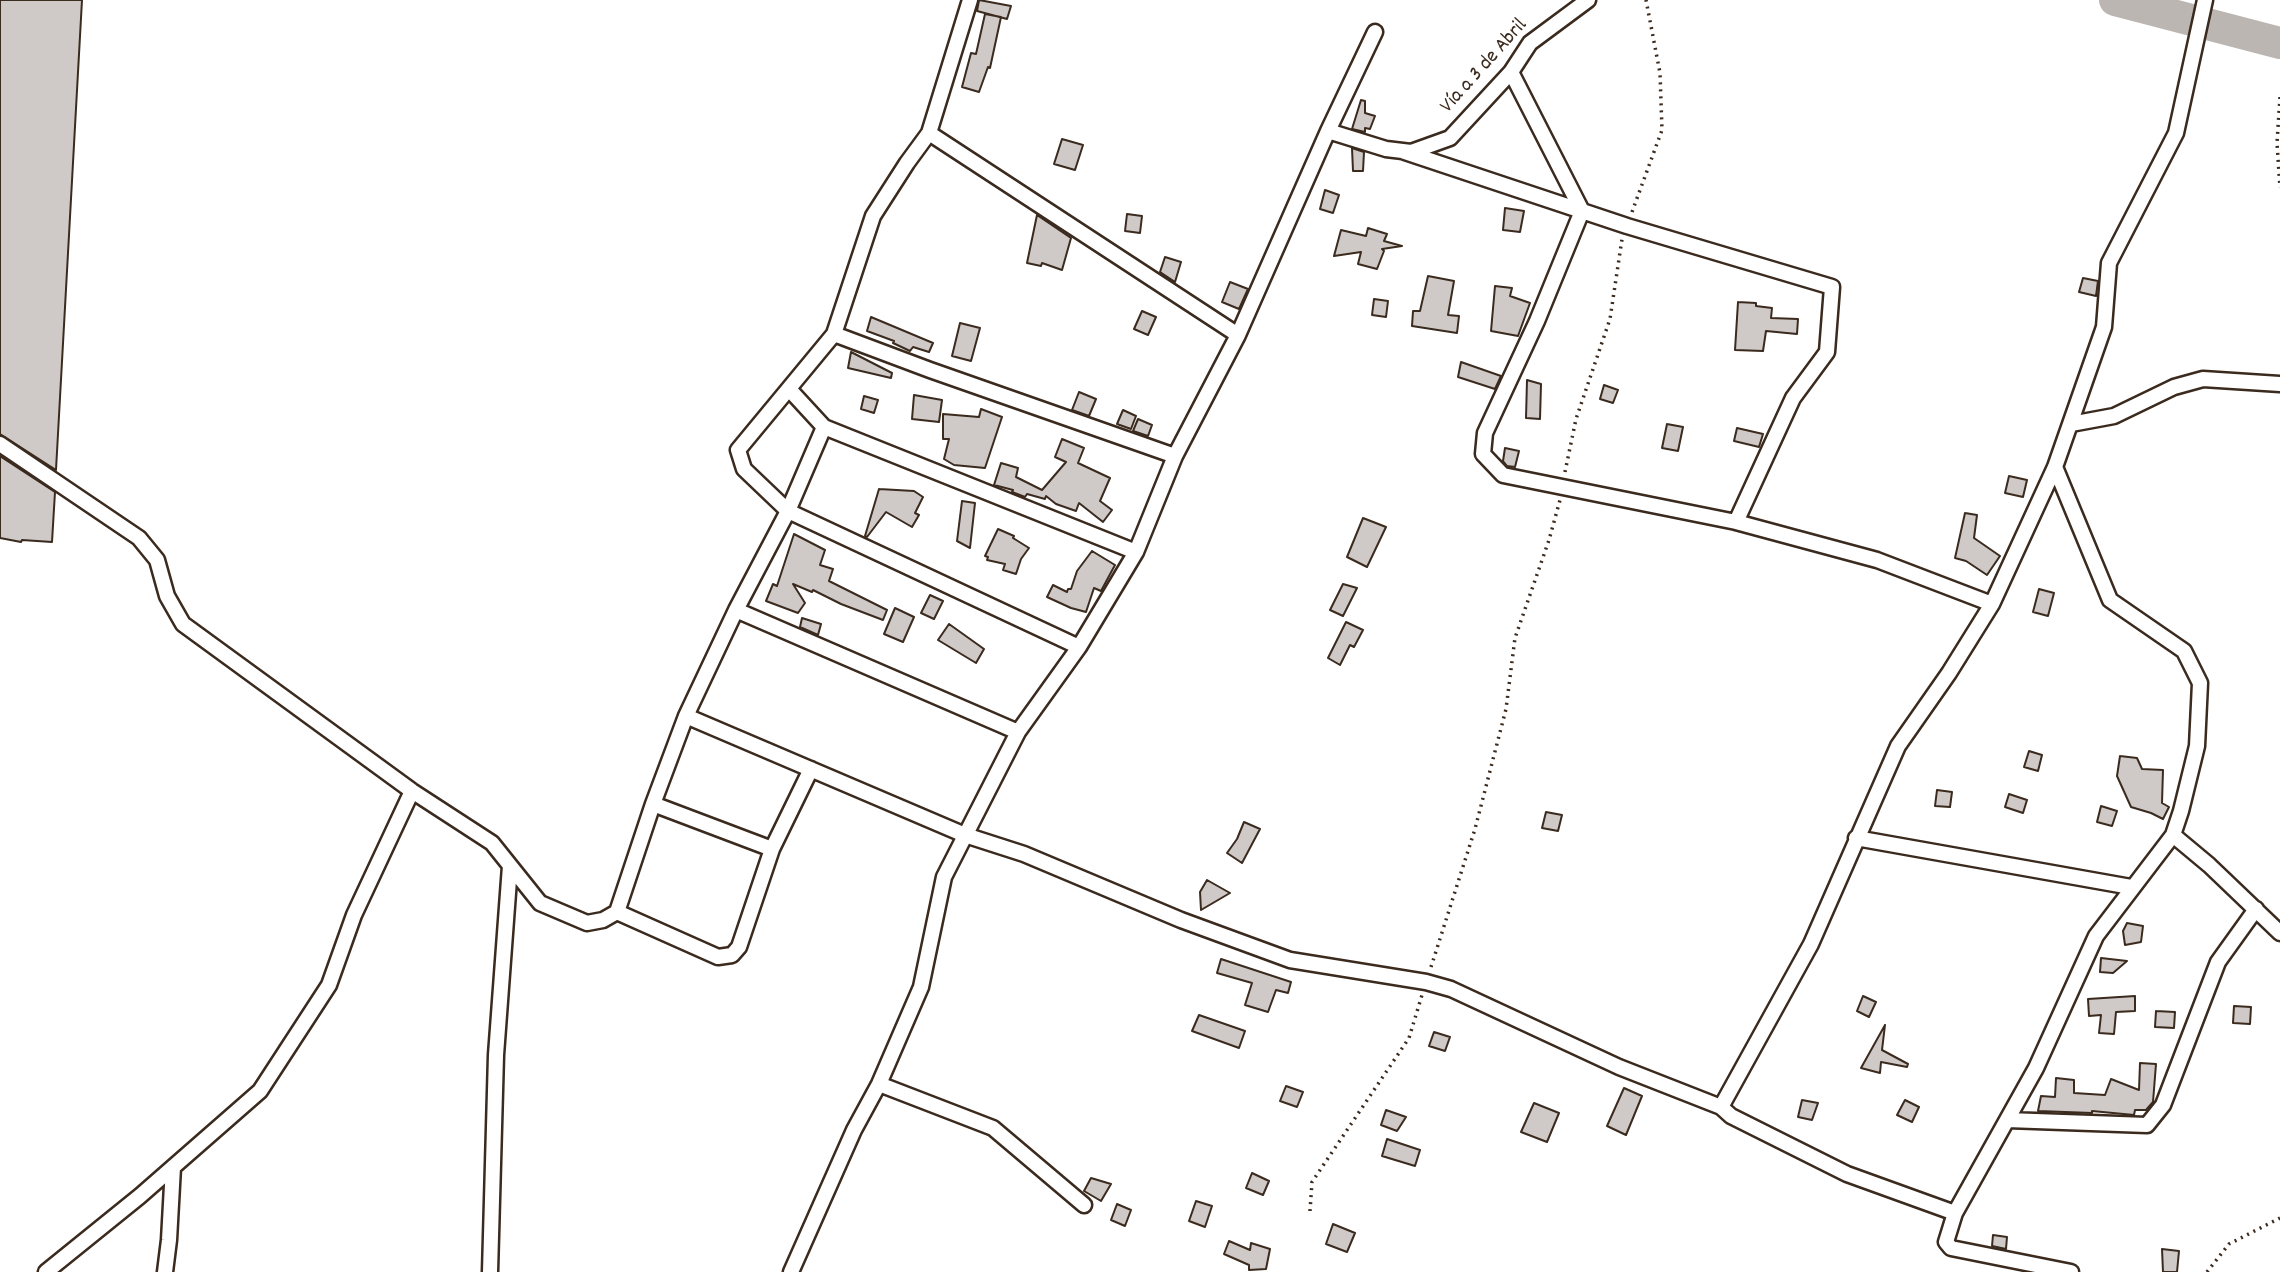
<!DOCTYPE html>
<meta charset="utf-8">
<style>
body{margin:0}
canvas{display:block;background:#fff}
</style>
<canvas width="2280" height="1272"></canvas>
<script>
const context = document.querySelector('canvas').getContext('2d');
context.lineJoin = 'round';
function shape(rows) {
  const path = new Path2D();
  for (const r of rows) {
    path.moveTo(r[0], r[1]);
    for (let i = 2; i < r.length; i += 2) path.lineTo(r[i], r[i + 1]);
  }
  return path;
}
function trace(path, color, width, dash) {
  context.strokeStyle = color;
  context.lineWidth = width;
  context.lineCap = dash ? 'butt' : 'round';
  context.setLineDash(dash || []);
  context.stroke(path);
}
function fill(path, color) {
  context.fillStyle = color;
  context.fill(path, 'evenodd');
}
function drawText(font, color, halo, rows, align = 'center') {
  context.font = font + ' Dekko,sans-serif';
  context.lineWidth = 7;
  context.setLineDash([]);
  context.textBaseline = 'middle';
  context.strokeStyle = halo;
  context.fillStyle = color;
  for (const [text, x, y, turn = 0] of rows) {
    context.save();
    context.translate(x, y);
    context.rotate((+turn || 0) * Math.PI / 180);
    context.textAlign = isNaN(turn) ? turn : align;
    if (halo) context.strokeText(text, 0, 0);
    context.fillText(text, 0, 0);
    context.restore();
  }
}
trace(shape([
 [2115,0,2280,43]
]), '#bcb6b3', 32);
const building = shape([
 [0,0,82,0,56,470,0,434,0,0],
 [979,0,1011,6,1007,19,977,11,979,0],
 [985,14,1001,17,990,68,988,67,979,92,962,87,971,53,976,54,985,14],
 [1361,100,1365,101,1365,113,1375,116,1370,129,1365,128,1365,132,1352,129,1361,100],
 [1062,139,1083,145,1075,170,1054,164,1062,139],
 [1352,148,1364,152,1363,171,1353,171,1352,148],
 [1325,190,1339,195,1333,213,1320,209,1325,190],
 [1505,208,1524,211,1520,232,1503,230,1505,208],
 [1127,214,1142,216,1140,233,1125,231,1127,214],
 [1037,215,1071,238,1062,270,1042,263,1041,266,1027,263,1037,215],
 [1368,228,1387,234,1384,241,1402,246,1382,249,1384,251,1377,269,1358,264,1361,252,1334,256,1341,230,1366,236,1368,228],
 [1165,257,1181,262,1175,282,1160,272,1165,257],
 [1428,276,1454,281,1448,315,1459,316,1457,333,1412,326,1413,311,1420,311,1428,276],
 [2083,278,2098,281,2096,296,2079,292,2083,278],
 [1230,282,1248,289,1239,309,1222,302,1230,282],
 [1495,286,1512,288,1510,296,1530,303,1518,336,1491,331,1495,286],
 [1374,299,1388,301,1386,317,1372,315,1374,299],
 [1738,302,1756,303,1756,306,1772,308,1771,318,1798,319,1797,334,1766,331,1763,351,1735,350,1738,302],
 [1142,311,1156,317,1148,335,1134,329,1142,311],
 [871,317,933,343,929,352,913,347,910,351,893,343,894,341,867,331,871,317],
 [960,323,980,328,971,361,952,356,960,323],
 [851,352,892,373,891,378,848,368,851,352],
 [1461,362,1501,376,1495,389,1458,377,1461,362],
 [1527,380,1541,384,1540,419,1526,418,1527,380],
 [1604,385,1618,390,1613,403,1600,399,1604,385],
 [1079,392,1096,399,1089,416,1072,410,1079,392],
 [914,395,942,400,939,422,912,419,914,395],
 [864,396,878,400,874,413,861,409,864,396],
 [981,409,1002,417,985,468,954,465,944,459,949,439,943,439,943,414,979,417,981,409],
 [1123,410,1136,416,1131,429,1117,424,1123,410],
 [1138,419,1152,425,1148,436,1133,431,1138,419],
 [1667,424,1683,427,1678,451,1662,448,1667,424],
 [1737,428,1763,434,1759,447,1734,441,1737,428],
 [1062,439,1084,448,1078,463,1110,478,1100,501,1112,510,1103,522,1079,503,1076,511,1056,504,1046,496,1045,499,1027,494,1025,497,1012,492,1013,490,994,485,1001,463,1018,468,1016,477,1042,490,1066,462,1055,457,1062,439],
 [1505,448,1519,451,1515,467,1507,466,1503,461,1505,448],
 [0,456,55,492,52,542,22,540,21,542,0,538,0,456],
 [2009,476,2027,480,2023,497,2005,493,2009,476],
 [879,489,914,491,923,497,915,513,919,515,912,527,886,512,867,537,865,536,879,489],
 [962,501,975,503,970,548,957,541,962,501],
 [1965,513,1977,515,1974,538,2000,556,1987,575,1966,561,1955,558,1965,513],
 [1363,518,1386,527,1367,567,1347,557,1363,518],
 [998,529,1014,536,1013,538,1029,548,1021,559,1016,574,1003,570,1005,564,987,560,988,557,985,556,998,529],
 [794,534,825,550,820,565,833,569,829,581,887,610,883,620,841,604,813,590,812,592,793,584,805,603,798,613,766,601,773,584,777,586,794,534],
 [1092,551,1115,565,1101,591,1094,588,1086,612,1071,608,1047,597,1053,585,1067,592,1068,589,1071,589,1077,571,1092,551],
 [1343,584,1357,588,1343,616,1330,610,1343,584],
 [2039,589,2054,593,2048,616,2033,612,2039,589],
 [930,595,943,601,934,619,921,613,930,595],
 [895,608,914,617,903,642,884,634,895,608],
 [802,618,821,624,818,635,800,627,802,618],
 [1346,622,1363,630,1354,647,1350,645,1340,665,1328,658,1346,622],
 [949,624,984,649,976,663,938,640,949,624],
 [2029,751,2042,755,2038,771,2024,767,2029,751],
 [2120,756,2137,758,2142,769,2163,770,2162,803,2169,807,2163,819,2151,813,2131,807,2117,776,2120,756],
 [1937,790,1952,792,1950,807,1935,806,1937,790],
 [2009,794,2027,800,2023,813,2005,807,2009,794],
 [2101,806,2117,811,2112,826,2097,822,2101,806],
 [1546,812,1562,815,1558,831,1542,828,1546,812],
 [1244,822,1260,829,1242,863,1227,853,1237,839,1244,822],
 [1207,880,1230,893,1201,910,1200,892,1207,880],
 [2127,923,2143,926,2141,942,2125,945,2123,931,2127,923],
 [2101,958,2127,961,2113,973,2100,972,2101,958],
 [1221,959,1291,982,1288,993,1276,990,1268,1012,1245,1005,1252,983,1217,973,1221,959],
 [1863,996,1876,1002,1869,1017,1857,1011,1863,996],
 [2135,996,2135,1011,2116,1012,2114,1034,2099,1033,2101,1015,2089,1016,2088,999,2135,996],
 [2234,1006,2251,1007,2250,1024,2233,1023,2234,1006],
 [2156,1011,2175,1012,2174,1028,2155,1027,2156,1011],
 [1199,1015,1245,1031,1239,1048,1192,1031,1199,1015],
 [1885,1025,1882,1050,1908,1064,1907,1067,1881,1062,1880,1073,1861,1068,1885,1025],
 [1434,1032,1450,1037,1445,1051,1429,1046,1434,1032],
 [2140,1063,2156,1064,2153,1102,2146,1110,2135,1110,2134,1115,2092,1111,2092,1113,2038,1111,2041,1096,2055,1097,2056,1078,2074,1080,2074,1093,2105,1095,2111,1079,2139,1090,2140,1063],
 [1286,1086,1303,1092,1297,1107,1280,1101,1286,1086],
 [1624,1088,1642,1096,1626,1135,1607,1126,1624,1088],
 [1802,1100,1818,1103,1812,1120,1798,1117,1802,1100],
 [1905,1100,1919,1107,1912,1122,1897,1115,1905,1100],
 [1534,1103,1559,1113,1547,1142,1521,1132,1534,1103],
 [1386,1110,1406,1117,1397,1131,1381,1125,1386,1110],
 [1387,1139,1420,1150,1415,1166,1382,1156,1387,1139],
 [1252,1173,1269,1181,1263,1195,1246,1188,1252,1173],
 [1091,1178,1111,1184,1101,1201,1084,1191,1091,1178],
 [1196,1201,1212,1206,1205,1227,1189,1221,1196,1201],
 [1117,1204,1131,1210,1125,1226,1111,1220,1117,1204],
 [1333,1224,1355,1233,1347,1252,1326,1244,1333,1224],
 [1993,1235,2007,1237,2006,1249,1992,1246,1993,1235],
 [1229,1241,1250,1250,1251,1243,1270,1249,1266,1269,1249,1270,1249,1265,1224,1254,1229,1241],
 [2162,1249,2179,1251,2177,1272,2163,1272,2162,1249]
]);
fill(building, '#cfcac7');
trace(building, '#3b2a1e', 2);
const minor = shape([
 [970,0,929,133,907,163,873,216,834,334,738,450,744,469,788,511,1079,647],
 [1511,72,1582,211,1537,321,1485,433,1483,454,1503,475,1736,522,1877,560,1992,604],
 [1328,131,1386,149,1411,152,1450,138,1511,72,1530,43,1588,0],
 [929,133,1238,335],
 [1402,151,1627,226,1832,287,1827,352,1793,398,1736,522],
 [834,334,930,370,1175,456],
 [789,389,824,427,1136,552],
 [2071,424,2114,416,2174,387,2203,379,2280,384],
 [0,444,139,538,157,560,167,596,183,624,412,791,492,843,540,903,587,923,603,920,617,912,718,957,732,955,739,947,772,849,811,769],
 [2055,467,2110,600,2184,651,2200,683,2197,746,2181,811,2173,835,2096,936,2036,1068,1955,1213,1946,1242,1951,1248,2071,1272],
 [736,610,1018,732],
 [686,716,965,835,1024,854,1181,920,1290,960,1426,982,1451,989,1619,1067,1721,1107,1731,1116,1847,1174,1955,1213],
 [653,804,772,849],
 [2173,835,2209,865,2280,933],
 [1856,838,2131,887],
 [617,912,653,804,686,716,736,610,788,511,824,427],
 [879,1084,993,1128,1084,1205],
 [1721,1107,1811,944,1898,746,1949,673,1992,604,2055,467,2104,327,2109,263,2176,133,2205,0],
 [2007,1120,2147,1125,2163,1105,2218,962,2256,909],
 [46,1272,140,1196,260,1091,329,985,354,915,412,791],
 [165,1272,169,1240,173,1167],
 [490,1272,496,1055,510,866],
 [791,1272,854,1130,879,1084,921,987,944,877,1018,732,1079,647,1136,552,1175,456,1238,335,1328,131,1375,32]
]);
trace(minor, '#3b2a1e', 19);
trace(shape([
 [2280,97,2277,143,2280,188],
 [1632,212,1662,130,1660,73,1646,0],
 [1565,472,1576,419,1610,319,1622,239],
 [1431,967,1475,829,1506,709,1515,638,1549,540,1560,500],
 [1310,1211,1312,1182,1409,1038,1422,995],
 [2207,1272,2229,1244,2280,1218]
]), '#3b2a1e', 3.5, [2, 5]);
trace(minor, '#fff', 14);
drawText('21px', '#3b2a1e', '#fff', [
 ["Vía a 3 de Abril",1485,67,-48]
]);
</script>
